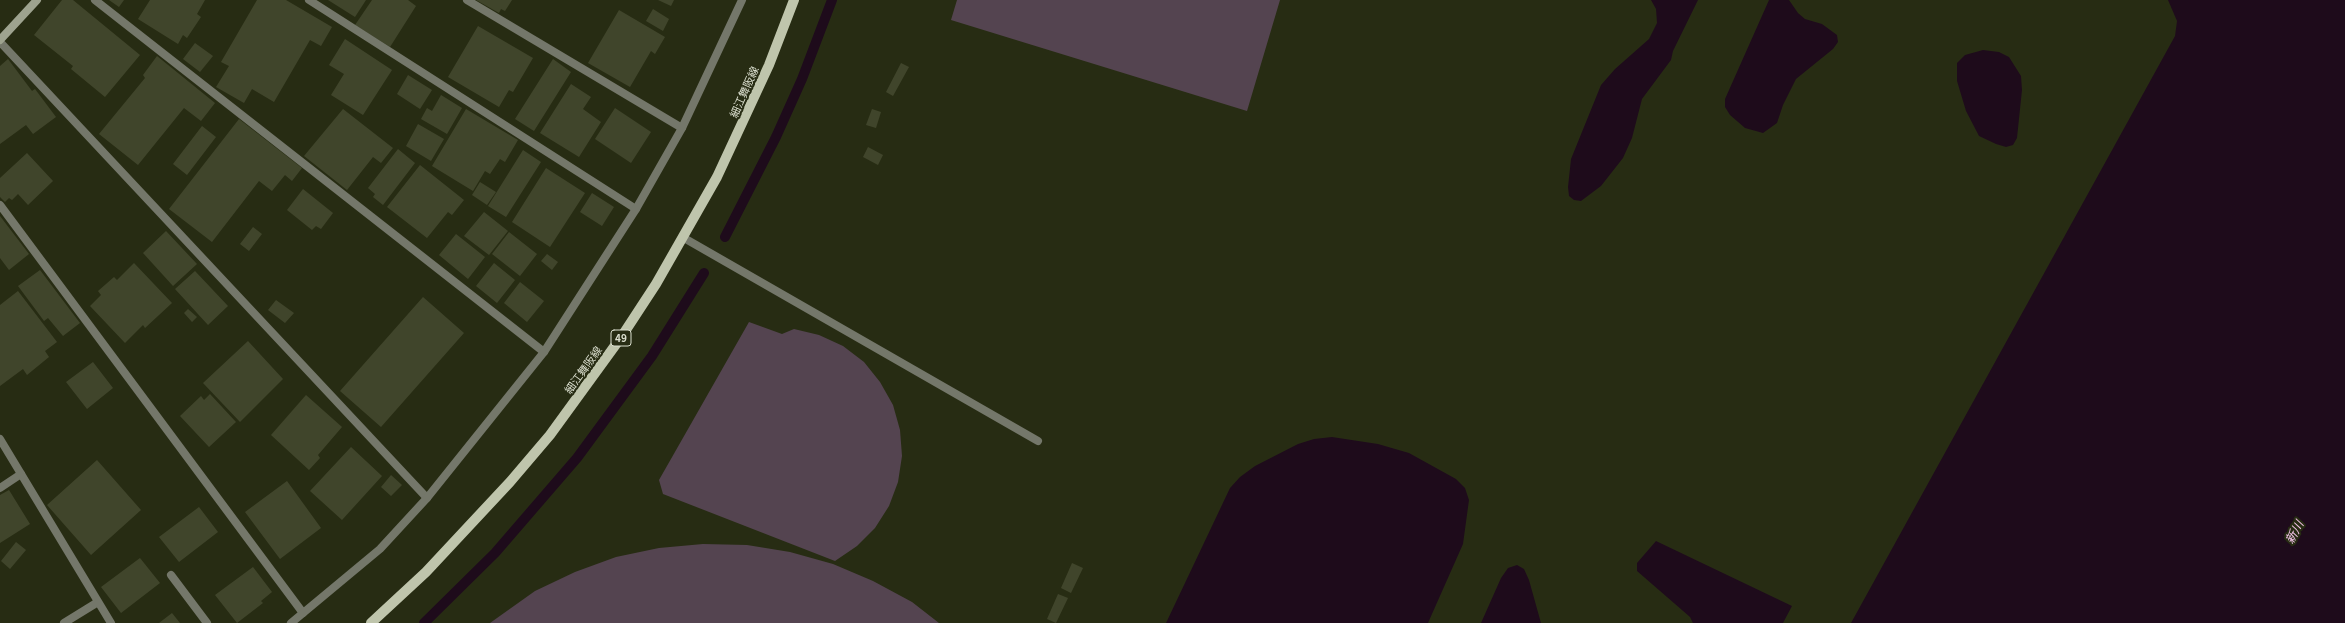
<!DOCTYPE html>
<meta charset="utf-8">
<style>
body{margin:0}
canvas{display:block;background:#272c13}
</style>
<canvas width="2345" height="623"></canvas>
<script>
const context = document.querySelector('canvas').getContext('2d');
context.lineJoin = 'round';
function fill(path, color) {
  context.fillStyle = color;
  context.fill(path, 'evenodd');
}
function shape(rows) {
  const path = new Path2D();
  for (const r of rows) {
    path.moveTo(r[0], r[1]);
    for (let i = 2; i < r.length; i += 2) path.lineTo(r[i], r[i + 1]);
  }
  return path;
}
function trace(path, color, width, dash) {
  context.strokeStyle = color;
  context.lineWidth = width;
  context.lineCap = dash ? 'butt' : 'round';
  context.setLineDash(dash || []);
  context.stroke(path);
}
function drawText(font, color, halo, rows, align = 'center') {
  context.font = font + ' Georgia,"Noto Sans JP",serif';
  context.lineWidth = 4;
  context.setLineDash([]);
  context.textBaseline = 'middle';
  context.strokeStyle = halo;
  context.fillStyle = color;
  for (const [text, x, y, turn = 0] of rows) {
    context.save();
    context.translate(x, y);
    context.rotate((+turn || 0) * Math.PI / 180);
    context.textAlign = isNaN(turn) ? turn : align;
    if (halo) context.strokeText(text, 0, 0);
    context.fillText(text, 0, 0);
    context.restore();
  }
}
fill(shape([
 [957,0,1280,0,1247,111,951,20],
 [749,322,782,334,794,329,819,335,843,346,864,362,880,382,893,405,900,430,902,456,898,482,889,506,875,528,857,546,835,561,663,494,659,480],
 [703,544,747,545,790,552,833,564,873,581,912,602,939,623,490,623,535,591,575,572,616,557,659,548]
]), '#544450');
fill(shape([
 [1651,0,1698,0,1673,51,1671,60,1642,99,1632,138,1623,158,1601,186,1581,201,1574,200,1569,196,1568,187,1571,159,1601,85,1615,69,1649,39,1657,23,1656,9],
 [1769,0,1789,0,1798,13,1805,19,1822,24,1837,35,1838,42,1833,49,1796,79,1783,105,1777,123,1763,133,1745,128,1730,115,1725,107,1725,99],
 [2168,0,2345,0,2345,623,1851,623,2175,36,2177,21],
 [1983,50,1999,52,2009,57,2021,76,2022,90,2017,138,2013,145,2006,147,1996,144,1979,136,1966,111,1957,81,1957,63,1965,55],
 [1332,437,1378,444,1409,453,1456,479,1465,488,1469,500,1463,544,1428,623,1166,623,1230,488,1240,477,1255,466,1298,444,1314,439],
 [1656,541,1792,606,1783,623,1693,623,1690,617,1637,571,1637,563],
 [1517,565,1524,569,1529,580,1541,623,1481,623,1501,578,1508,568]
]), '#1e0b1b');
trace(shape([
 [725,237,776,137,802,79,832,0],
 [424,623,495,553,577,458,652,356,704,273]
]), '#1e0b1b', 10);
fill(shape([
 [62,0,73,0,140,55,105,97,71,69,73,66,34,35],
 [109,0,124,0,119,7],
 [150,0,205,0,197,14,201,17,187,38,183,35,178,44,138,19],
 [257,0,286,0,332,27,321,46,310,40,274,102,252,89,244,103,216,87,229,66,221,62],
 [328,0,366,0,355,17],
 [372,0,408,0,416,6,390,47,355,25],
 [476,0,512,0,505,11,501,9,499,13],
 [658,0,674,0,671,6],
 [653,9,669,19,663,31,646,21],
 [619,10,665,37,655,54,651,51,630,87,588,63],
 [478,26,533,58,513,92,509,90,499,107,448,77],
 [345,39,392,70,363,115,331,95,344,74,329,65],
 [195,43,213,56,200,72,183,59],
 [157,56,215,103,201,121,184,108,138,165,99,134,145,78,143,75],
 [8,59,32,91,35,89,56,117,33,134,26,125,0,144,0,66],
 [553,59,571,72,534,131,515,119],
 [901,63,909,67,893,96,886,92],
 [408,75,432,90,420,109,397,94],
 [571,84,591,97,583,109,601,122,579,157,540,133],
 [441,95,462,108,447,134,421,119,427,108,432,111],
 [615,108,651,132,631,163,595,139],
 [343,109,393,148,381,163,373,157,347,190,304,156],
 [466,109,518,140,505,162,500,159,490,174,485,171,473,191,432,166],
 [872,109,881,112,876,128,866,125],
 [239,119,302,168,292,181,285,175,272,191,259,181,212,242,169,209],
 [418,124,444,139,431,161,406,146],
 [202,126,216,137,187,175,173,164],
 [868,147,883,155,878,165,863,157],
 [398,149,415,163,383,205,373,197,375,194,368,188],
 [523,150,541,162,506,217,488,206],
 [27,153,53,181,28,205,18,194,12,200,9,198,5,202,0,197,0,178],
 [420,165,464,200,452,215,448,212,427,238,387,207],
 [546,168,585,193,550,247,512,222],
 [480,182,496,192,487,205,472,195],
 [303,189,333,213,321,229,316,226,312,230,287,210],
 [592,193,614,207,602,226,580,212],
 [484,212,508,231,489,255,464,236],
 [0,216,29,254,9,270,0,258],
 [253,227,262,234,249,251,240,244],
 [166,231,197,264,173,286,143,253],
 [509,232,537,254,520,276,492,254],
 [456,234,485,257,468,279,439,255],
 [547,254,558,262,552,270,541,261],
 [134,263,172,303,145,328,143,325,125,343,90,306,101,295,98,291,114,277,117,280],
 [494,263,515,280,497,303,476,286],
 [40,270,80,323,63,336,48,318,44,321,18,286],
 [195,271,228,306,208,325,175,289],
 [520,282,544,301,527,322,504,303],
 [18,291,57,342,45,351,49,357,27,375,23,369,0,386,0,305],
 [423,297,464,333,381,427,340,391],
 [276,300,294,313,285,323,268,310],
 [188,309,197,317,192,322,184,313],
 [248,341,283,379,240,422,203,383],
 [93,362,113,388,87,409,66,382],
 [210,394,236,422,209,447,180,416,201,396,204,400],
 [306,395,342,427,318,455,320,458,309,470,271,435],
 [351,447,382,476,342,520,310,491],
 [97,460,141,510,91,555,47,505],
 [391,475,402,485,391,496,381,487],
 [287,481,321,528,280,559,245,512],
 [9,490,30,524,0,543,0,495],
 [199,507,218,532,179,562,159,537],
 [16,542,26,550,10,569,1,561],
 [140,558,160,583,121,613,101,587],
 [1072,563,1083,568,1071,593,1061,588],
 [253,567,272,592,261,601,263,603,237,623,215,595],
 [1058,594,1068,598,1056,623,1047,619],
 [172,613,180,623,159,623]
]), '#40452b');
trace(shape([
 [95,0,544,352],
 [309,0,636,209],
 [467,0,682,128],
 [0,42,427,498],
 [0,205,303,613],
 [684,238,1038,441],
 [0,488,21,474]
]), '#74776a', 8);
trace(shape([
 [0,439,111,623],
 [171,575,207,623],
 [64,623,98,602],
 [291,623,380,549,427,498,544,352,636,209,682,128,742,0]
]), '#74776a', 8);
trace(shape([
 [0,40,37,0]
]), '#9ea38f', 8);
trace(shape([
 [371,623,426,572,510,482,550,435,622,336,656,284,717,177,769,65,794,0]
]), '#bfc5ac', 10);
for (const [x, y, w] of [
 [621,338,20]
]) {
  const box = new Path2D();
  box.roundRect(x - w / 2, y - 8, w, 16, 3);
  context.fillStyle = '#272c13';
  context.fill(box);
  trace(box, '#dbdfcf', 1);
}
drawText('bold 10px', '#dbdfcf', null, [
 ["49",621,338]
]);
drawText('11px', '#dbdfcf', '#272c13', [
 ["細江舞阪線",744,92,-66],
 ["細江舞阪線",583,370,-54]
]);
drawText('italic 12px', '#f5c5ea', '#272c13', [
 ["新川",2294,532,-61]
]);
</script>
